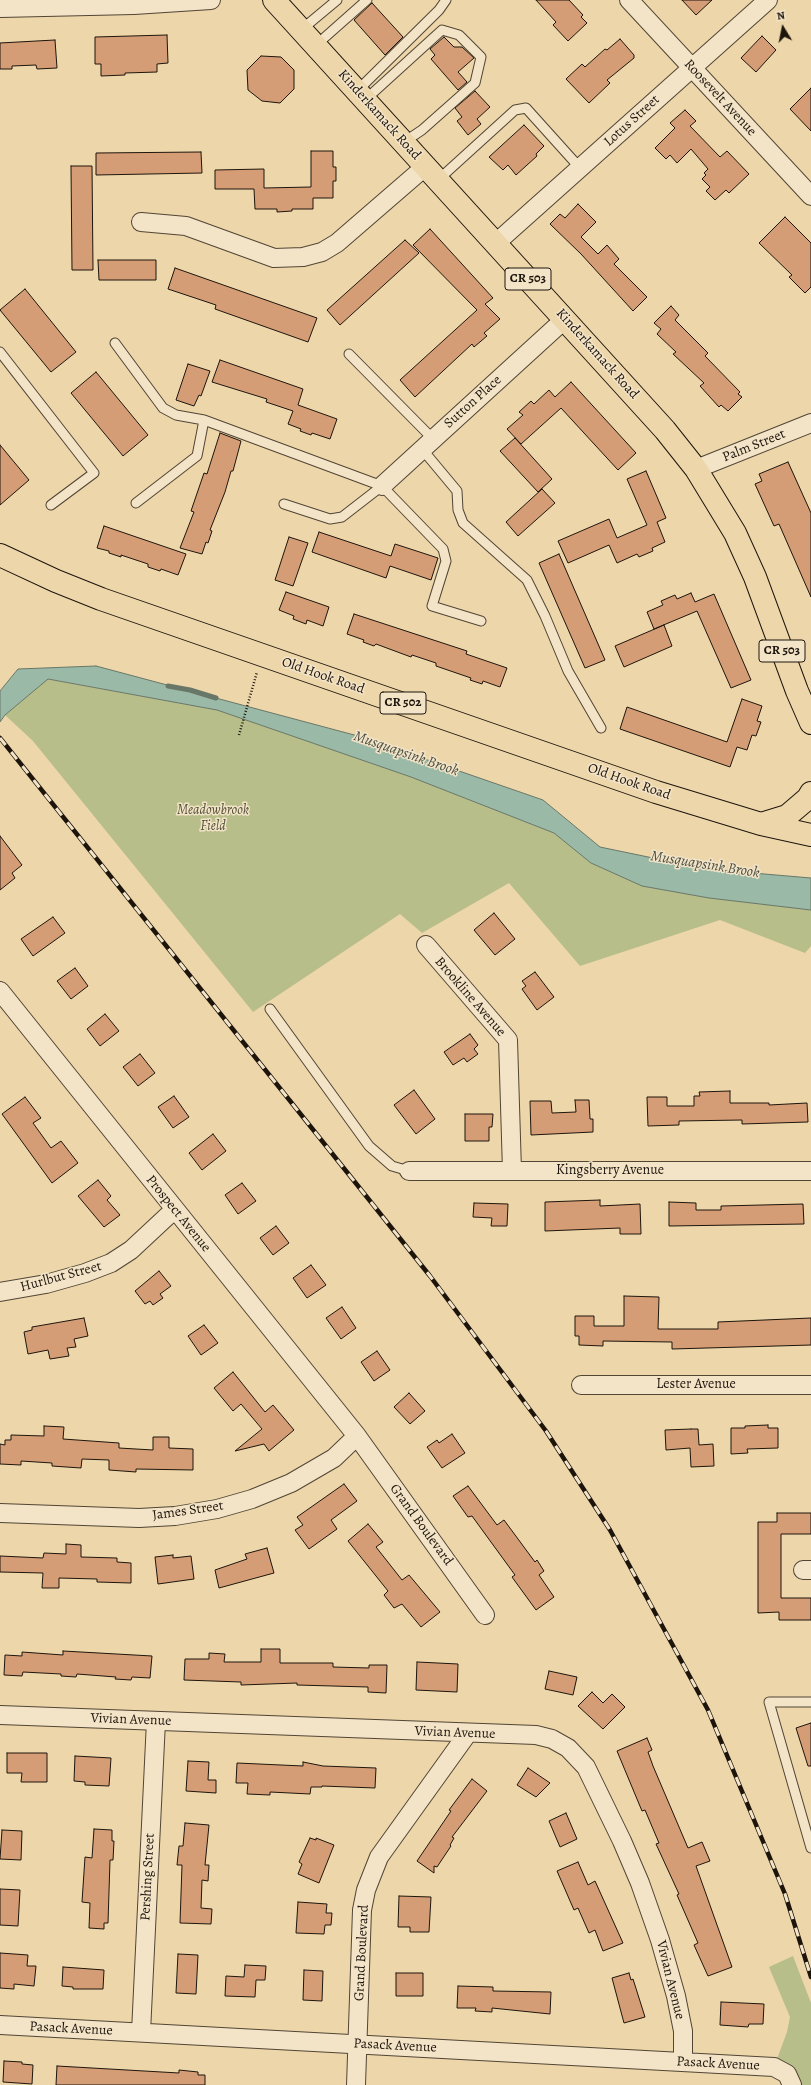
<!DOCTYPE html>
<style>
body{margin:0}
#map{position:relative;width:811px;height:2085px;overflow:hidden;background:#edd6aa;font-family:Alegreya,serif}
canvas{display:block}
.north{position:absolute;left:763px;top:8px;width:40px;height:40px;-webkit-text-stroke:3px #f3e4c8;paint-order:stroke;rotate:350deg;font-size:11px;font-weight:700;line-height:16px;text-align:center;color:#1d150c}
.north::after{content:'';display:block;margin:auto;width:14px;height:18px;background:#1d150c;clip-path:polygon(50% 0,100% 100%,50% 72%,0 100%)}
</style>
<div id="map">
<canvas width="811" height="2085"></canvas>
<div class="north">N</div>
</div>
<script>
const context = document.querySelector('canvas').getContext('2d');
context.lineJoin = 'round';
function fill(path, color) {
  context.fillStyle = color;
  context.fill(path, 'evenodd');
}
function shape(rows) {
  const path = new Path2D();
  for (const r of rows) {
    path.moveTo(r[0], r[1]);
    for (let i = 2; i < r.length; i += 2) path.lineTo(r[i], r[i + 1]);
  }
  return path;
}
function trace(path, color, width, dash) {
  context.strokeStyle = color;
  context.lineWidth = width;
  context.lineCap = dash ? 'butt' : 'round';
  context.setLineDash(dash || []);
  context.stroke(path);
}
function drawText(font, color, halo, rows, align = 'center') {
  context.font = font + ' Alegreya,serif';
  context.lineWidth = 3;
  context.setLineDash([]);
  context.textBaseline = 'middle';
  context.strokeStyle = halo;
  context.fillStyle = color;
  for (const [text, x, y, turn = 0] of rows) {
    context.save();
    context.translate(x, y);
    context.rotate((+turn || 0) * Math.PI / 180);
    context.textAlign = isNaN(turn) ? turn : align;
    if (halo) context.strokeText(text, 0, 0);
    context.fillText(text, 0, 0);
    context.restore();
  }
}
fill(shape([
 [47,679,217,710,411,777,554,833,591,863,642,886,709,898,811,910,811,946,805,953,720,920,580,966,509,883,422,933,400,914,253,1012,33,741,5,715],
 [793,1956,811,2003,811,2085,792,2085,774,2067,787,2032,790,2017,769,1967]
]), '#b7be8a');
const water = shape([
 [96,666,358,736,543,800,600,847,706,869,811,878,811,910,709,898,642,886,591,863,554,833,411,777,217,710,48,679,5,715,0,722,0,691,18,669,96,666]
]);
fill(water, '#9ab9a6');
trace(water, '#687768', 1);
trace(shape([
 [168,686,190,690,216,698]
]), '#687768', 5);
const building = shape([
 [536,0,569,0,583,15,581,17,587,23,568,41,553,25,556,22,536,0],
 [682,0,712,0,696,15,682,0],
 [372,3,403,37,385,55,354,20,372,3],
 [167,35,168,63,157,64,157,72,125,73,125,75,101,76,101,64,95,64,95,37,167,35],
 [762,36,776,50,756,72,741,58,762,36],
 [444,37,454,47,462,47,474,58,458,72,467,82,458,90,431,59,435,55,430,49,444,37],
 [620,39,634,55,634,58,607,80,610,83,589,103,566,79,582,64,585,67,605,49,607,50,620,39],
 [55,40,57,68,37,69,36,65,12,66,12,69,0,69,0,43,55,40],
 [261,56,281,57,294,70,294,89,280,103,262,101,248,90,247,70,261,56],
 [811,88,811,131,790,109,811,88],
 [475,91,490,107,477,119,481,124,468,135,457,121,462,117,455,108,475,91],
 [685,110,696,121,690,126,720,157,727,151,749,174,729,193,726,190,715,200,706,191,710,187,702,179,706,175,704,173,708,169,691,149,677,163,670,155,666,159,655,148,675,128,670,123,685,110],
 [524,125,544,146,536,154,537,156,516,175,508,165,503,170,489,157,524,125],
 [311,151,333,151,333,167,336,167,336,181,333,181,333,198,313,198,313,209,292,209,292,211,277,212,277,209,255,209,254,189,215,189,215,170,264,169,264,188,311,187,311,151],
 [201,152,202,173,96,175,96,153,201,152],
 [71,166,92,166,93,270,72,270,71,166],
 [578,204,596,222,581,237,598,254,607,245,619,259,614,264,647,297,633,311,581,254,550,224,560,214,565,218,578,204],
 [785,217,811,243,811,287,805,293,789,277,792,275,759,243,785,217],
 [430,229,493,298,485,304,500,319,484,333,487,336,474,347,472,344,415,397,400,380,477,310,413,245,430,229],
 [405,240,419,253,340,325,327,310,405,240],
 [98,260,156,260,156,280,99,280,98,260],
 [175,268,317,318,308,342,215,309,216,305,168,289,175,268],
 [25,289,76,352,51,372,0,310,25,289],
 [671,306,679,315,675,320,708,353,705,356,740,392,738,394,742,397,728,411,721,405,719,407,700,386,704,383,673,354,676,352,657,334,661,329,654,323,671,306],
 [220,360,303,389,298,405,337,419,330,439,312,433,311,435,300,431,301,429,288,424,293,411,266,402,267,399,212,382,220,360],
 [188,364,210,371,201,396,199,395,194,406,176,400,188,364],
 [96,372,148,435,123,456,71,393,96,372],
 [571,382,636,453,618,470,561,408,521,444,507,429,523,415,519,412,531,401,534,404,549,390,555,397,571,382],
 [220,433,241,441,233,471,231,471,225,492,210,530,212,531,208,543,206,542,202,554,180,548,194,512,191,511,204,473,207,474,220,433],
 [515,438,552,479,538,492,500,451,515,438],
 [0,445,29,480,0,505,0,445],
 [788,462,811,513,811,597,779,524,774,526,755,484,762,481,759,474,788,462],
 [646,471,666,518,657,522,665,542,652,548,653,551,639,557,637,554,617,563,609,545,568,563,558,541,609,519,617,538,647,525,627,479,646,471],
 [542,489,555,503,518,536,506,522,542,489],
 [104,526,186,554,178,575,161,569,160,571,148,567,148,564,121,555,121,557,109,553,109,551,97,548,104,526],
 [319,532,391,556,395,544,438,558,431,580,390,566,386,578,312,552,319,532],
 [289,537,308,543,293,586,275,580,289,537],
 [559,554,605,660,585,668,539,563,559,554],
 [286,592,329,607,323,626,307,620,306,624,293,619,294,616,279,610,286,592],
 [691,593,695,602,714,594,751,680,731,688,697,611,654,629,647,612,663,605,661,601,675,595,677,599,691,593],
 [354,614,467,651,466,654,507,668,500,687,483,681,482,684,470,680,471,678,436,666,436,663,412,655,411,657,376,644,374,646,363,642,364,640,347,634,354,614],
 [664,625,672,646,624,667,615,646,664,625],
 [742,699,762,706,757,721,761,722,756,736,752,735,747,750,737,747,730,767,620,729,627,707,727,742,742,699],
 [0,836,22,865,12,873,15,878,0,890,0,836],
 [494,913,515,939,495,955,474,930,494,913],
 [53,917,65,933,33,956,21,939,53,917],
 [75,968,88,986,71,999,57,981,75,968],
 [535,972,554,997,537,1010,522,989,526,986,522,981,535,972],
 [105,1014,119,1031,100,1046,87,1029,105,1014],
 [470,1034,478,1045,474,1049,478,1054,467,1062,464,1058,453,1065,444,1052,470,1034],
 [140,1054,155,1073,138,1086,123,1067,140,1054],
 [414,1090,435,1119,416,1134,394,1105,414,1090],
 [730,1091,730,1103,769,1103,769,1105,807,1103,808,1122,742,1124,742,1120,679,1121,679,1125,648,1126,647,1097,667,1097,667,1106,694,1106,694,1096,700,1096,699,1092,730,1091],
 [174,1096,189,1117,173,1128,158,1107,174,1096],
 [25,1097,41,1118,33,1123,51,1148,61,1141,78,1163,52,1183,2,1114,25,1097],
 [575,1100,589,1100,590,1119,593,1119,593,1132,531,1135,530,1101,551,1101,552,1113,576,1112,575,1100],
 [465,1114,493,1114,492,1127,489,1127,489,1141,465,1141,465,1114],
 [213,1134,226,1151,202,1170,189,1153,213,1134],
 [98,1180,111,1196,107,1200,120,1215,104,1227,78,1196,98,1180],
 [242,1183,256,1201,238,1214,225,1195,242,1183],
 [600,1200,600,1206,640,1204,641,1234,620,1234,620,1228,545,1231,545,1202,600,1200],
 [669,1202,696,1203,696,1210,721,1210,721,1206,803,1204,804,1224,669,1226,669,1202],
 [474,1203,508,1204,507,1226,491,1226,492,1218,473,1217,474,1203],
 [276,1226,289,1243,273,1255,260,1238,276,1226],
 [311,1265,326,1285,307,1298,293,1278,311,1265],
 [159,1271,171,1286,160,1294,163,1298,153,1305,150,1301,145,1304,135,1291,159,1271],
 [624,1296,659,1297,658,1329,718,1329,718,1322,811,1318,811,1345,672,1349,672,1342,603,1341,603,1346,579,1345,579,1336,575,1336,575,1316,594,1316,594,1326,624,1326,624,1296],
 [342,1307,356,1328,341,1339,326,1318,342,1307],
 [84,1318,88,1336,74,1339,76,1347,67,1348,69,1356,50,1359,48,1350,28,1354,24,1332,32,1330,32,1327,84,1318],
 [204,1325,218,1343,201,1355,188,1336,204,1325],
 [377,1351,390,1370,374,1381,361,1362,377,1351],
 [233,1372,265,1412,273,1405,294,1430,269,1451,264,1444,235,1451,262,1429,241,1404,233,1411,214,1388,233,1372],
 [409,1393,425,1411,410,1424,394,1407,409,1393],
 [768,1425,768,1428,778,1428,778,1448,747,1449,748,1453,731,1454,731,1428,745,1428,745,1426,768,1425],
 [44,1426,64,1427,63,1439,119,1443,119,1448,153,1450,153,1437,169,1437,169,1448,193,1449,193,1470,136,1469,136,1472,109,1470,109,1460,82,1459,81,1468,52,1466,52,1463,21,1461,21,1465,0,1464,0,1444,5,1445,5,1440,11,1440,11,1435,44,1436,44,1426],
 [691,1429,698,1429,699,1445,713,1444,714,1466,691,1467,690,1448,666,1450,665,1430,691,1429],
 [452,1434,465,1453,442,1468,427,1447,437,1440,439,1443,452,1434],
 [344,1484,357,1501,331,1520,337,1529,309,1549,295,1530,303,1525,297,1517,344,1484],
 [468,1486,497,1525,504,1520,535,1562,537,1560,544,1571,539,1575,554,1597,536,1610,512,1577,515,1575,472,1516,468,1517,453,1496,468,1486],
 [777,1513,811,1513,811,1534,781,1534,781,1598,811,1598,811,1620,779,1620,779,1612,758,1613,758,1522,777,1522,777,1513],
 [368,1524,383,1542,376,1547,402,1580,409,1575,440,1612,421,1627,402,1604,394,1608,384,1595,388,1591,348,1541,368,1524],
 [66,1544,81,1545,81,1557,117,1558,117,1562,131,1563,131,1583,97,1582,97,1579,59,1578,59,1588,42,1588,43,1573,0,1572,0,1556,43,1558,44,1553,66,1554,66,1544],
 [267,1548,274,1573,219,1588,215,1570,247,1559,245,1554,267,1548],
 [173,1555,173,1558,191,1556,194,1579,158,1584,155,1557,173,1555],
 [261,1649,280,1649,280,1663,333,1663,333,1667,369,1668,369,1665,387,1665,386,1693,368,1692,368,1687,297,1685,297,1683,241,1685,241,1682,184,1680,185,1659,209,1659,209,1653,225,1654,224,1662,261,1662,261,1649],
 [63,1651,152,1656,150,1678,132,1677,131,1680,115,1679,116,1677,77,1674,76,1677,61,1676,61,1674,23,1672,22,1676,4,1675,5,1655,22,1656,22,1652,63,1655,63,1651],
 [417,1662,458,1664,457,1692,416,1690,417,1662],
 [549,1671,577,1677,573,1695,545,1689,549,1671],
 [592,1692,603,1703,612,1694,625,1707,603,1729,578,1706,592,1692],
 [811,1723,811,1766,808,1766,796,1728,811,1723],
 [647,1738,652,1750,648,1752,653,1766,688,1848,702,1842,710,1861,696,1866,732,1967,708,1976,694,1945,698,1943,677,1895,679,1894,656,1844,659,1843,645,1810,642,1811,617,1751,647,1738],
 [7,1753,47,1753,47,1782,21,1782,22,1773,7,1773,7,1753],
 [75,1756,111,1758,109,1786,85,1785,85,1782,74,1781,75,1756],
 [188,1761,209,1762,208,1780,216,1780,216,1793,186,1791,188,1761],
 [303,1762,323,1766,376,1768,375,1788,322,1786,322,1787,311,1787,310,1794,270,1792,270,1795,247,1794,248,1783,236,1783,237,1763,303,1766,303,1762],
 [528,1768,550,1783,536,1797,517,1785,528,1768],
 [472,1779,487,1791,452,1837,454,1838,450,1845,451,1846,437,1867,434,1866,434,1873,417,1861,451,1811,449,1810,472,1779],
 [566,1813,577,1839,560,1847,549,1821,566,1813],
 [185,1823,209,1825,205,1865,209,1865,208,1881,202,1880,201,1908,212,1909,211,1924,180,1923,182,1865,177,1865,179,1846,183,1846,185,1823],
 [94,1829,112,1830,112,1841,114,1841,113,1860,110,1860,108,1923,104,1923,104,1929,89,1928,90,1903,82,1902,85,1857,92,1858,94,1829],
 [2,1830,22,1831,21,1860,0,1859,2,1830],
 [310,1838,316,1840,316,1838,334,1845,319,1883,298,1874,302,1864,299,1862,310,1838],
 [578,1862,588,1885,595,1881,623,1943,603,1951,595,1930,589,1933,578,1908,574,1910,557,1871,578,1862],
 [0,1889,20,1890,18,1926,0,1925,0,1889],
 [399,1896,431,1897,429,1932,410,1932,410,1927,398,1927,399,1896],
 [298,1902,327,1904,326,1913,332,1913,331,1925,325,1925,324,1934,296,1933,298,1902],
 [0,1953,28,1955,27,1966,36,1966,34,1986,14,1984,14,1989,0,1988,0,1953],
 [178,1954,198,1955,196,1994,176,1993,178,1954],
 [245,1965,266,1966,265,1980,256,1980,255,1997,225,1996,226,1976,244,1977,245,1965],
 [63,1967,104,1970,103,1989,73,1989,73,1987,62,1986,63,1967],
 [304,1970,323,1971,322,2001,303,2000,304,1970],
 [396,1973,423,1973,423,1996,396,1996,396,1973],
 [629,1973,631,1980,633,1979,645,2017,624,2023,612,1978,629,1973],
 [458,1986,493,1987,493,1991,551,1992,550,2014,492,2008,492,2012,475,2011,476,2008,457,2008,458,1986],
 [721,2002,764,2004,763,2024,749,2024,748,2027,720,2025,721,2002],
 [4,2061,22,2062,22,2064,33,2065,32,2084,3,2082,4,2061],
 [57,2066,179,2073,179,2070,198,2072,198,2075,205,2075,205,2085,56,2085,57,2066]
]);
fill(building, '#d59d76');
trace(building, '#1d150c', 1);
const lane = shape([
 [301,30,337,0],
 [315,46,367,0],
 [357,91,439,10,446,0],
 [365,100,442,30,459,35,481,57,475,83,422,130,404,142],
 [438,180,515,110,526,108,580,168],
 [115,343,163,408,176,415,204,420,382,486,443,549,446,561,432,606,481,621],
 [0,352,94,473,51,505],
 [349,354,433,439],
 [422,449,457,491,458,510,463,523,527,580,545,616,568,671,601,728],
 [136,503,197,456,204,420],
 [284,504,330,519,342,517,382,486],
 [270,1009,369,1146,392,1166,409,1171],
 [811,1702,769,1702,811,1848]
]);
const street = shape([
 [629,0,811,196],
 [0,8,134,5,211,0],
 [141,222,186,226,274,258,303,257,322,252,337,243,426,166],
 [496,243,768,0],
 [696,469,811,423],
 [382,486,565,319],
 [426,945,508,1040,512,1171],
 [0,991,357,1436,485,1615],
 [409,1171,811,1171],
 [0,1292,46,1284,85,1273,111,1263,131,1250,175,1209],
 [581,1385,811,1385],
 [0,1513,139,1518,175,1516,217,1509,252,1499,291,1483,334,1458,357,1436],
 [803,1570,811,1570],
 [0,1715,536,1735,552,1739,568,1748,586,1767,622,1841,640,1883,660,1940,676,1996,683,2031,683,2061],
 [0,2025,774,2067,787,2074,792,2085],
 [141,2032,156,1721],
 [356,2085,362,1910,366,1890,379,1857,468,1733]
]);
const primary = shape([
 [274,0,665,430,696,469,735,533,755,577,797,691,811,723],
 [0,555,56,581,101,599,656,792,761,824,811,835],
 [761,824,787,816,808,798,811,793]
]);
trace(lane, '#514534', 11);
trace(street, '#514534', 20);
trace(primary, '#1d150c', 24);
trace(shape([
 [239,735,257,672]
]), '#1d150c', 2.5, [1, 2]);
trace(lane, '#f3e4c8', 9);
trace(street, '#f3e4c8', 18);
trace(primary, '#edd6aa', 22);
const rail = shape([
 [0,738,430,1276,546,1431,610,1530,708,1710,785,1894,811,1977]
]);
trace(rail, '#1d150c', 4.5);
trace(rail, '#f3e4c8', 3, [9]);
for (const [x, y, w] of [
 [528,279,46],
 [782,651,46],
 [403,703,46]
]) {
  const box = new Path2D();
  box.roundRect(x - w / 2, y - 11, w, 22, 3);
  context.fillStyle = '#f3e4c8';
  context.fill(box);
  trace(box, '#1d150c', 1);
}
drawText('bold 13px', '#1d150c', null, [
 ["CR 503",528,279],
 ["CR 503",782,651],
 ["CR 502",403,703]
]);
drawText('14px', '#1d150c', '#f3e4c8', [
 ["Roosevelt Avenue",720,98,47],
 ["Kinderkamack Road",379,115,48],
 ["Lotus Street",632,121,-42],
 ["Kinderkamack Road",597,354,48],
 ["Sutton Place",473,402,-42],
 ["Palm Street",754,446,-22],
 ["Old Hook Road",323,676,19],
 ["Old Hook Road",629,782,19],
 ["Brookline Avenue",470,997,49],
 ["Kingsberry Avenue",610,1171],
 ["Prospect Avenue",178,1214,51],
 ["Hurlbut Street",61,1277,-15],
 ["Lester Avenue",696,1385],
 ["James Street",188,1511,-8],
 ["Grand Boulevard",421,1525,54],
 ["Vivian Avenue",131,1720,2],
 ["Vivian Avenue",455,1733,2],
 ["Pershing Street",148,1877,-87],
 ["Grand Boulevard",362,1953,-87],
 ["Vivian Avenue",670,1980,76],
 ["Pasack Avenue",71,2029,3],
 ["Pasack Avenue",395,2046,3],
 ["Pasack Avenue",718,2064,3]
]);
drawText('italic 14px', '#535038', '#f3e4c8', [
 ["Meadowbrook",213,811],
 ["Field",213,827]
]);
drawText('italic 15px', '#494e42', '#f3e4c8', [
 ["Musquapsink Brook",406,754,19],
 ["Musquapsink Brook",705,865,9]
]);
</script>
